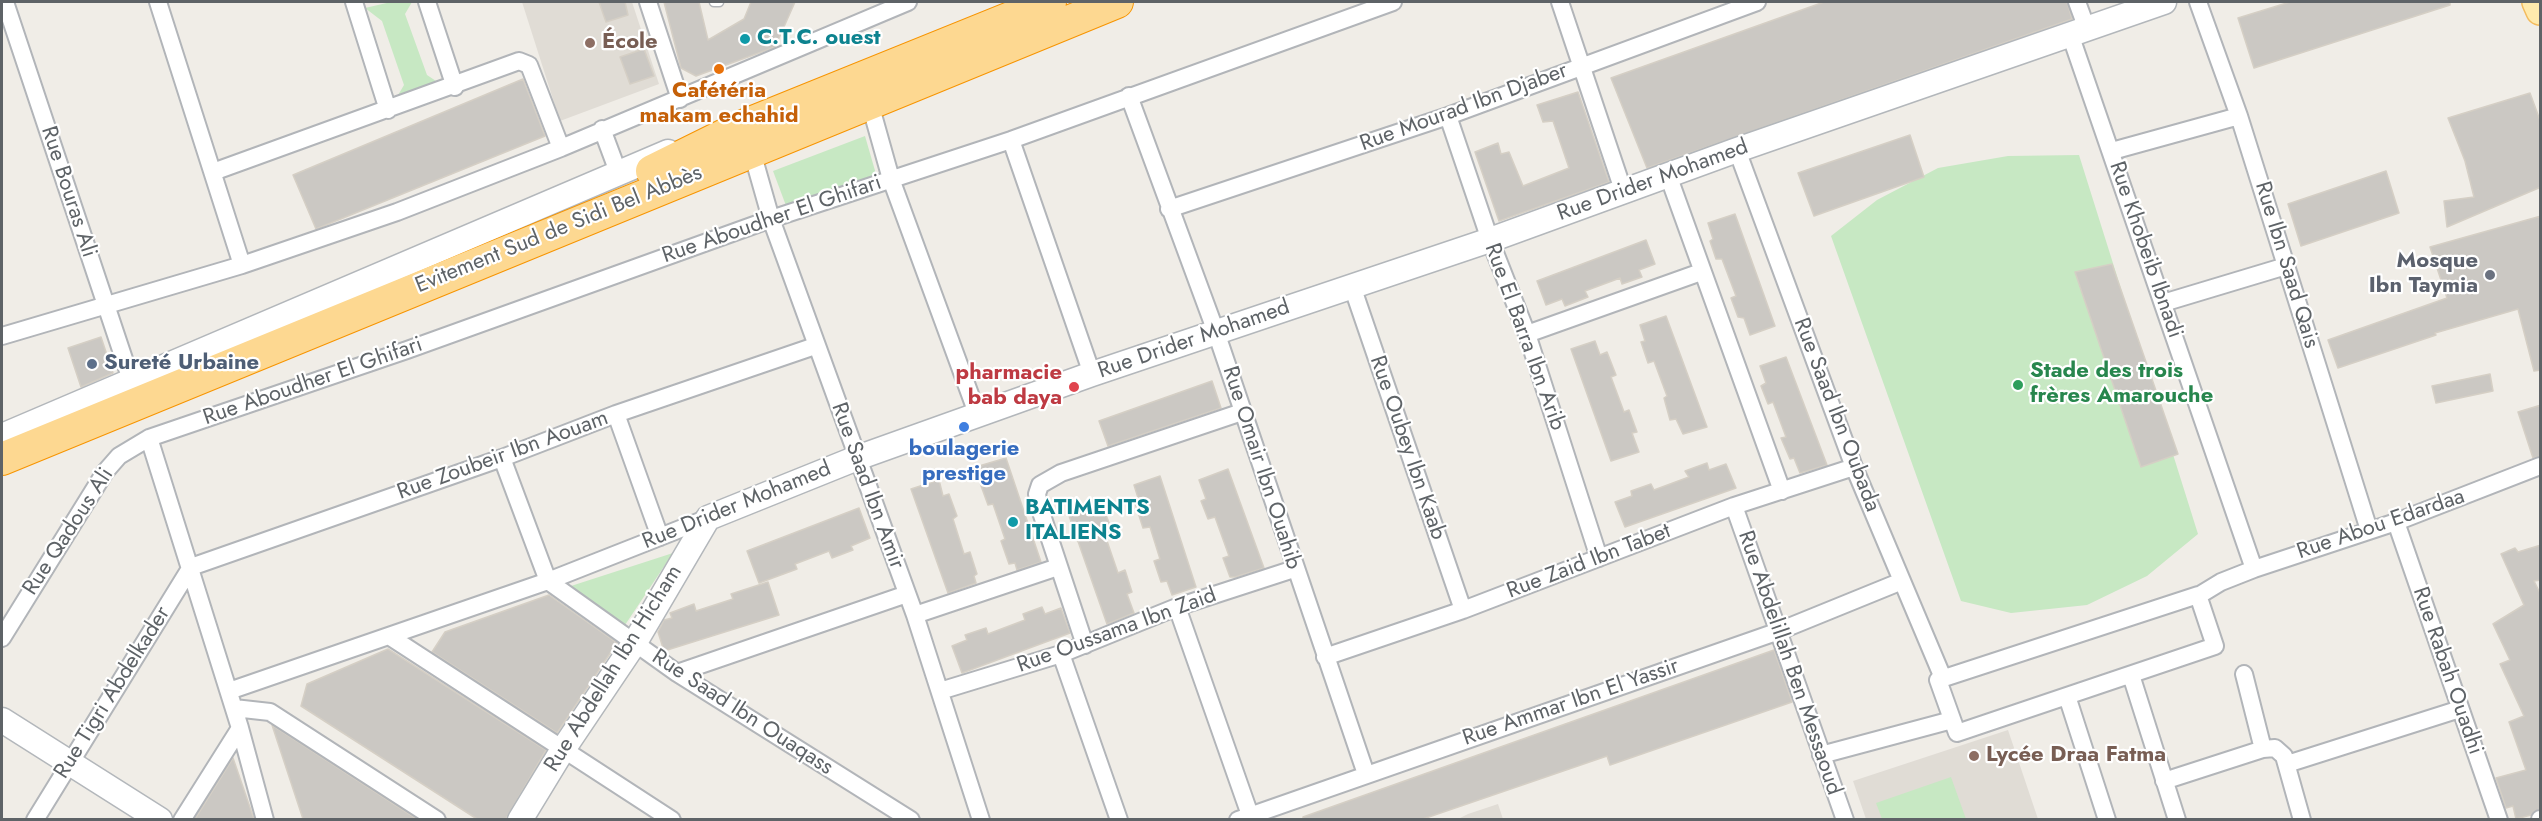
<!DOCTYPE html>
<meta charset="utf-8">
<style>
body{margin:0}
#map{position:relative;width:2542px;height:821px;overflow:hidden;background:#f0ede7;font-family:Jost,sans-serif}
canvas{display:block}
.frame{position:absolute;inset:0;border:3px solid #5e6367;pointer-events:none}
</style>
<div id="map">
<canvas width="2542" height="821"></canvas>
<div class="frame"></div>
</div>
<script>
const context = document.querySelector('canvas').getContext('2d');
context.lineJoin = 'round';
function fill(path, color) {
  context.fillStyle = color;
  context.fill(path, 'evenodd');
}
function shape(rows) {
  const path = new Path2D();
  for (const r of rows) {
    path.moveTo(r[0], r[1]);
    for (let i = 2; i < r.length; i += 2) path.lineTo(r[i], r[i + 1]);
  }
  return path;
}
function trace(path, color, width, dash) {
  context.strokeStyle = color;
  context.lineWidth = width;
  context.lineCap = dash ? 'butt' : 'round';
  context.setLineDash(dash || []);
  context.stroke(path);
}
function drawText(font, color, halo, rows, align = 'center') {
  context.font = font + ' Jost,sans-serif';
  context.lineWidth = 4.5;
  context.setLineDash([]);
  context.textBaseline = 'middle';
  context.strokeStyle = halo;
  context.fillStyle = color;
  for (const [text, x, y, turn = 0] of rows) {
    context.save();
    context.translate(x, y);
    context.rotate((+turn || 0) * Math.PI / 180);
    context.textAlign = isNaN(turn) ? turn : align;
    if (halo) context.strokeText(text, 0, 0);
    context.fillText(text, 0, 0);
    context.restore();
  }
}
fill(shape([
 [522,2,632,2,659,84,560,121],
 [2008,730,2038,819,1866,819,1853,781],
 [1498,804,1503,819,1458,819,1468,814]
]), '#e0dcd5');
fill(shape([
 [391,2,412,2,405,14,427,75,442,85,394,102,404,85,382,21,365,8],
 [865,136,878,181,788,211,773,171],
 [2079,155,2198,534,2147,576,2087,605,2011,613,1961,601,1831,236,1877,200,1938,168,2008,156],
 [673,553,625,625,571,586],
 [1951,777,1966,819,1882,819,1876,803]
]), '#c7e8c3');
const building = shape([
 [599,2,625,2,628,15,606,22,599,2],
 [664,2,699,2,708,40,744,19,751,2,795,2,775,47,696,76,681,68,664,2],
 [1824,2,2067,2,2072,19,1647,168,1611,78,1824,2],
 [2290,2,2450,2,2450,5,2254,68,2238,18,2290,2],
 [644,49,654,76,630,84,620,57,644,49],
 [523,79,545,136,316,229,293,175,523,79],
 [1578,92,1609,182,1499,221,1475,152,1498,143,1501,154,1509,152,1523,186,1569,168,1553,121,1543,122,1537,105,1578,92],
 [2530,93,2541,123,2541,187,2447,227,2444,201,2474,197,2465,161,2448,118,2530,93],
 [1910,135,1924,177,1814,216,1798,173,1910,135],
 [2386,171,2399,213,2301,246,2288,204,2386,171],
 [1735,214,1775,326,1750,335,1744,318,1738,317,1731,298,1736,296,1722,259,1716,259,1710,241,1713,239,1708,223,1735,214],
 [2541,216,2541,370,2534,371,2518,309,2435,333,2436,335,2338,368,2328,340,2447,298,2430,247,2541,216],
 [1646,240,1655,264,1639,270,1642,277,1622,284,1620,278,1585,291,1588,297,1565,306,1562,299,1546,305,1537,281,1646,240],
 [2112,264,2178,454,2141,467,2075,272,2112,264],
 [1666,316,1707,427,1683,434,1676,419,1670,420,1664,398,1667,396,1654,361,1648,363,1641,342,1645,341,1640,325,1666,316],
 [101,337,113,373,81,387,68,348,101,337],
 [1595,341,1600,355,1607,352,1616,375,1611,377,1624,412,1629,410,1637,432,1632,433,1639,452,1611,461,1571,349,1595,341],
 [1786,357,1827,465,1800,473,1794,458,1790,459,1781,438,1786,437,1773,402,1768,404,1761,386,1766,383,1760,366,1786,357],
 [2490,374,2493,391,2436,403,2432,386,2490,374],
 [1212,381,1221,408,1108,446,1099,421,1212,381],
 [2541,405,2541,456,2533,458,2518,412,2541,405],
 [1006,458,1041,562,1017,570,1015,563,1009,564,1001,541,1005,539,993,504,988,505,980,483,986,482,979,466,1006,458],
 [1707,463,1709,470,1726,464,1736,488,1625,527,1615,502,1632,496,1631,491,1651,484,1654,490,1689,477,1685,471,1707,463],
 [1228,469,1264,568,1235,577,1230,577,1223,558,1229,556,1215,517,1208,519,1201,501,1206,499,1199,480,1228,469],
 [1160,476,1196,587,1172,595,1167,581,1161,582,1154,561,1160,559,1150,527,1143,528,1135,503,1139,501,1134,485,1160,476],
 [939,480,943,496,949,494,957,516,953,519,964,554,970,552,977,574,974,576,976,583,948,593,911,489,939,480],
 [1095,500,1100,514,1105,512,1114,536,1106,538,1118,573,1125,570,1132,592,1127,594,1134,613,1107,624,1067,510,1095,500],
 [859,508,870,538,851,546,853,550,832,558,829,551,795,564,797,569,759,583,747,551,859,508],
 [2541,545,2541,580,2534,581,2541,595,2541,803,2540,809,2531,815,2516,819,2513,806,2506,808,2496,778,2526,770,2509,722,2524,716,2500,664,2510,660,2493,624,2524,605,2501,554,2515,548,2518,552,2541,545],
 [768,582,779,615,664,651,658,632,664,620,672,618,670,613,694,604,696,611,733,599,731,594,768,582],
 [549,595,617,643,557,733,432,652,445,632,549,595],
 [1042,607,1045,614,1061,608,1070,633,962,673,952,646,967,640,965,635,986,628,988,634,1025,620,1023,614,1042,607],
 [388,649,546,750,506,819,477,819,301,706,307,684,388,649],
 [1774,650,1792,702,1610,765,1607,756,1423,819,1303,819,1303,817,1774,650],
 [272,725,417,819,303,819,272,725],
 [233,758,254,819,195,819,233,758]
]);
fill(building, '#cbc8c3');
trace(building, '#d5cfc5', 1.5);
const lane = shape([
 [714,2,719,2]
]);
const street = shape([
 [5,2,132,383],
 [158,2,242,265],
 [354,2,388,110],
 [427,2,455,87],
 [648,2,680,99],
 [1560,2,1624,193],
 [2077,2,2087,29],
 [2198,2,2239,116,2369,530],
 [2070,34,2254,569],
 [1129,96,1216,332,1366,774],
 [870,104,891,179,978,416],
 [1448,116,1490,240,1527,334,1599,558],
 [602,129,618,172],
 [1011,140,1092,374],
 [750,145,771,219,915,615,981,820],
 [1737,150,1854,467,1943,678],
 [2112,151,2239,116],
 [213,172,519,61,529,65,561,148],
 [1668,175,1782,491],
 [1169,209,1448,116,1757,2],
 [1352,286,1463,610],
 [2163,303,2286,266],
 [1527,334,1701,272],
 [2,336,242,265,397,212,561,148,908,2],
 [616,414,660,537],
 [149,438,240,728,265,820],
 [502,458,548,581,677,673,911,820],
 [1734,506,1845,820],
 [2396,522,2499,820],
 [2198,595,2215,646,1957,733,1938,680,2198,595],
 [2198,596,2221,582,2254,569,2396,522,2540,466],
 [1177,607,1250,815],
 [915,615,1058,567],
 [389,636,672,820],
 [2,638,105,472,119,456,149,438,407,350,771,219,1011,140,1393,2],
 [1085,645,1039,506,1037,494,1040,485,1061,473,1242,412],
 [1061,654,1119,820],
 [1325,657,1463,610,1734,506,1854,467],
 [677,673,907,594],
 [2244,674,2263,749],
 [2131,675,2177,820],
 [229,691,548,581,708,518],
 [940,691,1061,654,1177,607,1294,569],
 [2067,696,2107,820],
 [234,708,270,712,437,820],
 [1821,755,1952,720],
 [2287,764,2460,709],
 [2164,781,2263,749,2275,748,2284,756,2302,820],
 [35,820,191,567,502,458,616,414,815,346],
 [182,820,240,728],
 [1238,820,1779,631,1902,581],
 [2540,820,2540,819]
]);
const secondary = shape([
 [2,436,668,152],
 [2,720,160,820],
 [520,820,562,751,634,644,708,518,857,458,1092,374,1490,240,1737,150,2164,2]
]);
const primary = shape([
 [2536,2,2540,11]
]);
const highway = shape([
 [652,171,743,126,1050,2],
 [2,459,1117,2]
]);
trace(lane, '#b2b5b9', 11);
trace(street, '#b2b5b9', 20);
trace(secondary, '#b3b7bb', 27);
trace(primary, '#f3bb5d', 30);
trace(highway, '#f79400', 34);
trace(lane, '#fff', 8);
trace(street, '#fff', 16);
trace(secondary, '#fff', 24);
trace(primary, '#ffeaad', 27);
trace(highway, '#fdd891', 32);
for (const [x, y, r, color] of [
 [745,39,6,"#0f9aa8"],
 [590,43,6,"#8d6e63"],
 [719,69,6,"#e8710a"],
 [2490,275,6,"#6b7280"],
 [92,364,6,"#5c6f8a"],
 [2018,385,6,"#2e9e5b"],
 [1074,387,6,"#e0444e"],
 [964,427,6,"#3f7fe0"],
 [1013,522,6,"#0f9aa8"],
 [1974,756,6,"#8d6e63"]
]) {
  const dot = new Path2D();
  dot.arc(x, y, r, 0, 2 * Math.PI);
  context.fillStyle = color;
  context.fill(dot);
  trace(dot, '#fff', 2);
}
drawText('bold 22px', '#0d838f', '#fff', [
 ["C.T.C. ouest",757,39],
 ["BATIMENTS",1025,509],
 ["ITALIENS",1025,534]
], 'left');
drawText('bold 22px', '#785e54', '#fff', [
 ["École",602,43],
 ["Lycée Draa Fatma",1986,756]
], 'left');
drawText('bold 22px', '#c56008', '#fff', [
 ["Cafétéria",719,92],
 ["makam echahid",719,117]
]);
drawText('22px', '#5e6367', '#fff', [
 ["Rue Mourad Ibn Djaber",1464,108,-20],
 ["Rue Drider Mohamed",1653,181,-20],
 ["Rue Bouras Ali",68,192,72],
 ["Rue Aboudher El Ghifari",772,220,-19],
 ["Evitement Sud de Sidi Bel Abbès",559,230,-22],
 ["Rue Khobeib Ibnadi",2145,250,71],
 ["Rue Ibn Saad Qais",2286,265,73],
 ["Rue El Barra Ibn Arib",1524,337,70],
 ["Rue Drider Mohamed",1194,340,-19],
 ["Rue Aboudher El Ghifari",313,382,-19],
 ["Rue Saad Ibn Oubada",1836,415,69],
 ["Rue Oubey Ibn Kaab",1407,448,71],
 ["Rue Zoubeir Ibn Aouam",503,456,-20],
 ["Rue Omair Ibn Ouahib",1261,468,72],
 ["Rue Saad Ibn Amir",867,486,70],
 ["Rue Drider Mohamed",737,506,-22],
 ["Rue Abou Edardaa",2381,525,-19],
 ["Rue Qadous Ali",69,532,-57],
 ["Rue Zaid Ibn Tabet",1589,562,-21],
 ["Rue Oussama Ibn Zaid",1117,631,-20],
 ["Rue Abdelillah Ben Messaoud",1789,663,71],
 ["Rue Abdellah Ibn Hicham",614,669,-58],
 ["Rue Rabah Ouadhi",2447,671,71],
 ["Rue Tigri Abdelkader",113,693,-58],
 ["Rue Ammar Ibn El Yassir",1571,703,-19],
 ["Rue Saad Ibn Ouaqass",742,713,33]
]);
drawText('bold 22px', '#5b616d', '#fff', [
 ["Mosque",2478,262],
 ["Ibn Taymia",2478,287]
], 'right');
drawText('bold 22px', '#4e5e75', '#fff', [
 ["Sureté Urbaine",104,364]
], 'left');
drawText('bold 22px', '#27864d', '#fff', [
 ["Stade des trois",2030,372],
 ["frères Amarouche",2030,397]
], 'left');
drawText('bold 22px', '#be3a42', '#fff', [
 ["pharmacie",1062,374],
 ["bab daya",1062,399]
], 'right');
drawText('bold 22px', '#366cbe', '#fff', [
 ["boulagerie",964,450],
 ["prestige",964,475]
]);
</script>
